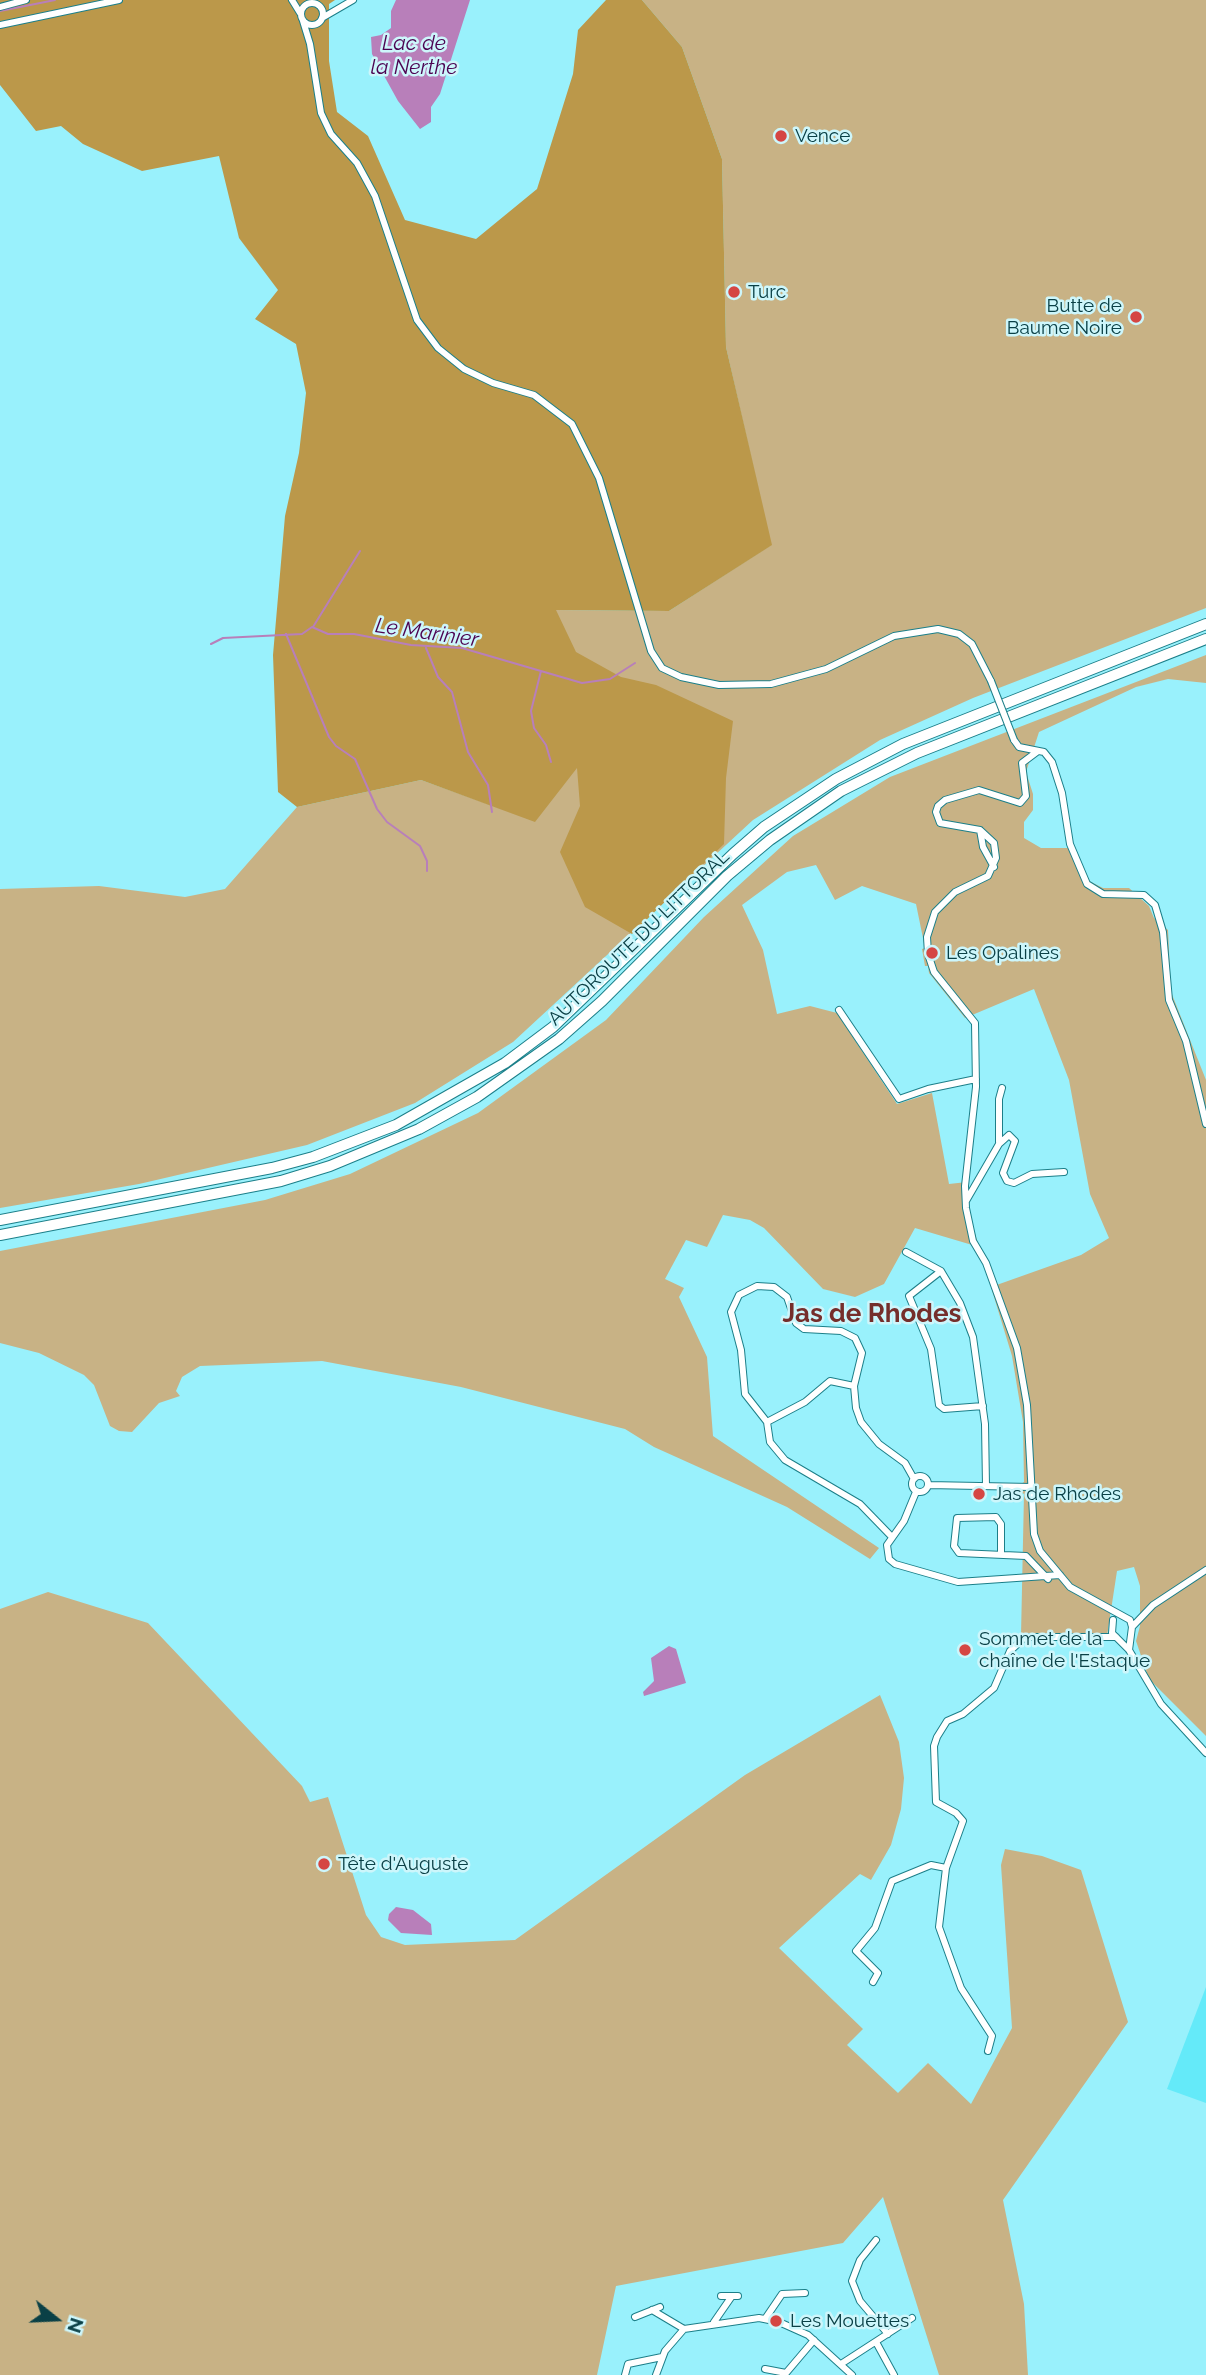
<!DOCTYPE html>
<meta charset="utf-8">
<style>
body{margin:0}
#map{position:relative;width:1206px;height:2375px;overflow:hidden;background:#99f1fc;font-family:Raleway,sans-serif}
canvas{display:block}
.north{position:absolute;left:21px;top:2284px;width:70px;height:70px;-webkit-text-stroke:5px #cdf6fb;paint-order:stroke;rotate:108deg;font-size:19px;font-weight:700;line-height:28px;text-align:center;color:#0a4046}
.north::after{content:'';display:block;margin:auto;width:24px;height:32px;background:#0a4046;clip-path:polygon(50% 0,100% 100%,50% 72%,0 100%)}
</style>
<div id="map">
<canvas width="1206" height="2375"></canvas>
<div class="north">N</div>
</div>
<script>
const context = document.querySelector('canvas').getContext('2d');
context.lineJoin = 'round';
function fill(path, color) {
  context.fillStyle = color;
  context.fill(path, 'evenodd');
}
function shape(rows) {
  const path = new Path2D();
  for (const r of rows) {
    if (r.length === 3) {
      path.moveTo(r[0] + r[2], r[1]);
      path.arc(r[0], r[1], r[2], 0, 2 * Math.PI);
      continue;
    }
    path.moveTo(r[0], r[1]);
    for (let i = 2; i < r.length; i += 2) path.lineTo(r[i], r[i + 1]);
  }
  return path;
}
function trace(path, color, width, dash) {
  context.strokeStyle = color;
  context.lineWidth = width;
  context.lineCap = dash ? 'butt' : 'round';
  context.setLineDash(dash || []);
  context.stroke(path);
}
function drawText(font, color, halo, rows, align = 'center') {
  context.font = font + ' Raleway,sans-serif';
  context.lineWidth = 5;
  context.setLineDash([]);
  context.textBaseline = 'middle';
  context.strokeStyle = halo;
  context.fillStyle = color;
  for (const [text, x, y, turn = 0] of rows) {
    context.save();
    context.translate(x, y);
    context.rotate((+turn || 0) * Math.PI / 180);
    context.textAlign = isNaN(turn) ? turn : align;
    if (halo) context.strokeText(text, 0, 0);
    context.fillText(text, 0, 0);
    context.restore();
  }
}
fill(shape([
 [1206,1987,1206,2103,1167,2089]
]), '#64eaf9');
fill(shape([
 [642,0,1206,0,1206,608,973,698,880,740,753,820,513,1042,415,1103,307,1145,139,1184,0,1208,0,889,99,886,185,897,225,889,297,807,421,780,535,821,556,610,669,611,771,545,726,347,722,159,682,47],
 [1206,655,1206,683,1168,679,1136,687,1039,732,1026,772,1033,794,1033,810,1024,822,1024,838,1041,848,1075,848,1089,881,1103,888,1129,888,1149,906,1154,918,1168,930,1171,992,1206,1080,1206,1736,1149,1679,1136,1641,1140,1626,1140,1586,1134,1567,1117,1571,1107,1636,1021,1635,1024,1494,1019,1491,1019,1485,1024,1482,1023,1422,1012,1356,991,1287,1081,1255,1109,1238,1090,1194,1069,1080,1034,989,965,1018,929,973,928,966,925,966,922,949,925,948,916,904,862,886,835,900,816,865,787,872,742,905,763,950,777,1014,810,1006,837,1013,897,1104,932,1093,949,1184,967,1182,967,1206,979,1247,915,1228,884,1284,855,1297,823,1289,764,1228,750,1220,723,1215,707,1247,686,1240,665,1279,684,1288,679,1297,707,1357,713,1436,879,1548,870,1559,787,1507,654,1447,625,1429,461,1387,322,1361,200,1366,182,1377,176,1391,180,1396,159,1403,132,1432,119,1431,110,1426,94,1385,84,1375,39,1353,0,1343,0,1251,265,1200,350,1174,478,1113,606,1020,704,917,793,836,890,777],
 [48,1592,148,1623,302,1786,310,1802,328,1797,366,1915,381,1937,405,1945,515,1940,745,1775,880,1695,899,1742,904,1778,901,1809,891,1845,871,1880,860,1874,779,1948,863,2029,847,2045,898,2093,928,2063,971,2104,1012,2028,1001,1865,1005,1849,1042,1856,1081,1870,1128,2022,1003,2200,1024,2304,1028,2375,939,2375,883,2197,843,2243,616,2286,597,2375,0,2375,0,1609]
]), '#c8b285');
fill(shape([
 [0,0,335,0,329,4,329,61,337,112,368,136,405,220,476,239,537,189,573,74,578,30,606,0,642,0,682,47,722,159,726,347,772,545,669,611,556,610,576,652,621,677,656,685,733,721,726,778,724,844,632,934,585,907,560,852,580,806,577,768,535,822,421,780,297,807,278,792,273,655,285,516,299,453,306,393,296,344,255,319,278,290,239,238,219,156,142,171,83,144,61,126,36,131,0,85]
]), '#bb984a');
fill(shape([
 [396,0,470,0,440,94,431,107,431,122,420,129,398,101,372,54,371,37,381,35,391,28,391,11],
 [669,1646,676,1649,686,1683,644,1696,643,1692,654,1681,651,1658],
 [396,1907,413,1910,431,1924,432,1935,401,1933,388,1920,389,1914]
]), '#b87fba');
trace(shape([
 [0,11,55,0],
 [313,627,360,551],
 [286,634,329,737,336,746,355,759,377,809,387,822,420,846,427,861,427,871],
 [211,644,223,638,302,634,312,627,328,634,354,634,411,645,462,648,582,683,610,679,635,663],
 [426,648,438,677,452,692,468,752,488,785,492,812],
 [541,671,531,711,534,728,546,745,551,762]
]), '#b87fba', 2);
const street = shape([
 [292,0,300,13],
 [312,14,11],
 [0,7,26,0],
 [322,18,353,0],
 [303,21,310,44,321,113,331,134,357,163,375,196,417,320,438,348,464,369,493,383,534,395,572,424,599,478,651,651,662,668,681,677,719,685,771,684,826,669,894,636,938,629,959,634,972,644,991,681],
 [0,25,119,0],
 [1014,740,1019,747,1044,752,1052,762,1062,793,1070,844,1087,884,1103,894,1144,895,1155,905,1163,932,1169,1000,1186,1041,1206,1124],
 [1038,751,1022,763,1026,796,1020,803,979,790,945,800,938,806,936,812,940,823,980,830,994,843,996,858,988,876,955,892,935,912,927,937,928,954,934,972,975,1023,976,1087,965,1186,966,1208,973,1241,986,1263,1017,1348,1027,1405,1034,1534,1040,1551,1070,1587,1130,1620,1132,1627,1129,1650],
 [980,830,983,847,994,867],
 [839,1010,899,1099,928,1089,976,1079],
 [999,1142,999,1099,1002,1088],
 [966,1201,999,1144,1009,1135,1015,1141,1003,1173,1007,1181,1014,1183,1032,1174,1064,1172],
 [906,1252,941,1271,960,1303,973,1337,985,1424,986,1486],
 [941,1271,909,1296,931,1349,939,1405,944,1409,983,1406],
 [767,1422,805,1402,830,1381,854,1386],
 [920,1484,8],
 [928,1485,1031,1487],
 [916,1492,904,1521,887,1545,889,1559,895,1564,958,1582,1060,1575],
 [891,1536,860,1504,785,1460,770,1442,767,1422,745,1394,741,1350,731,1312,739,1295,757,1286,774,1287,787,1297,796,1323,804,1329,841,1331,855,1338,862,1353,854,1386,856,1408,861,1422,879,1444,905,1463,914,1479],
 [1001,1555,1001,1524,996,1517,957,1518,954,1546,959,1553,1026,1556,1048,1579],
 [1113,1620,1112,1633,1129,1650,1161,1704,1206,1753],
 [1132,1627,1153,1605,1206,1570],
 [873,1982,878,1973,856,1951,875,1928,892,1881,931,1865,946,1868],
 [988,2051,992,2036,961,1988,939,1927,946,1868,963,1821,956,1813,936,1802,934,1746,937,1737,947,1721,963,1714,994,1688,1010,1651,1025,1637,1116,1637],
 [876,2240,860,2260,852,2281,860,2301,888,2334],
 [721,2296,732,2296],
 [652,2310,684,2329],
 [635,2317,660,2307],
 [765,2319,782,2294,805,2293],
 [714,2322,732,2296,738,2296],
 [876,2342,894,2375],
 [841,2364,912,2318],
 [765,2369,786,2373,814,2340],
 [625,2375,628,2364,662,2357],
 [656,2375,665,2351,684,2329,759,2318,779,2322,808,2335,852,2375]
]);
const highway = shape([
 [0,1220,272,1168,313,1157,396,1125,505,1063,553,1027,733,854,764,827,836,779,903,744,1206,624],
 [0,1235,281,1181,330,1166,419,1129,477,1097,559,1039,602,1001,727,876,770,840,841,791,917,753,1206,639]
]);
trace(street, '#1c7f89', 8);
trace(highway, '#1c7f89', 12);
trace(street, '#fff', 6);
trace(highway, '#fff', 10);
const streetBridge = shape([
 [991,681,1014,740]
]);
trace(streetBridge, '#1c7f89', 8, []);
trace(streetBridge, '#fff', 6);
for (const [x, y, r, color] of [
 [781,136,7,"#d54643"],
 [734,292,7,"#d54643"],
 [1136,317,7,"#d54643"],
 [932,953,7,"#d54643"],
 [979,1494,7,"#d54643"],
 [965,1650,7,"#d54643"],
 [324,1864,7,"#d54643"],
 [776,2321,7,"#d54643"]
]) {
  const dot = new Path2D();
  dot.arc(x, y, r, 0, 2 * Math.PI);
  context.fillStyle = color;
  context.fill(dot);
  trace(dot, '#cdf6fb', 2.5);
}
drawText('19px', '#0a4046', '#cdf6fb', [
 ["Vence",795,136],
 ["Turc",748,292],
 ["Butte de",1122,306,"right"],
 ["Baume Noire",1122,328,"right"],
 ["Les Opalines",946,953],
 ["Jas de Rhodes",993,1494],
 ["Sommet de la",979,1639],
 ["chaîne de l'Estaque",979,1661],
 ["Tête d'Auguste",338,1864],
 ["Les Mouettes",790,2321]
], 'left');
drawText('19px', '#0a4046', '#cdf6fb', [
 ["AUTOROUTE DU LITTORAL",639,938,-44]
]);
drawText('italic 21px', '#4c0351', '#cdf6fb', [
 ["Lac de",414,44],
 ["la Nerthe",414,68],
 ["Le Marinier",427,633,8]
]);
drawText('bold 26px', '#752e2b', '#cdf6fb', [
 ["Jas de Rhodes",872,1314]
]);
</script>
